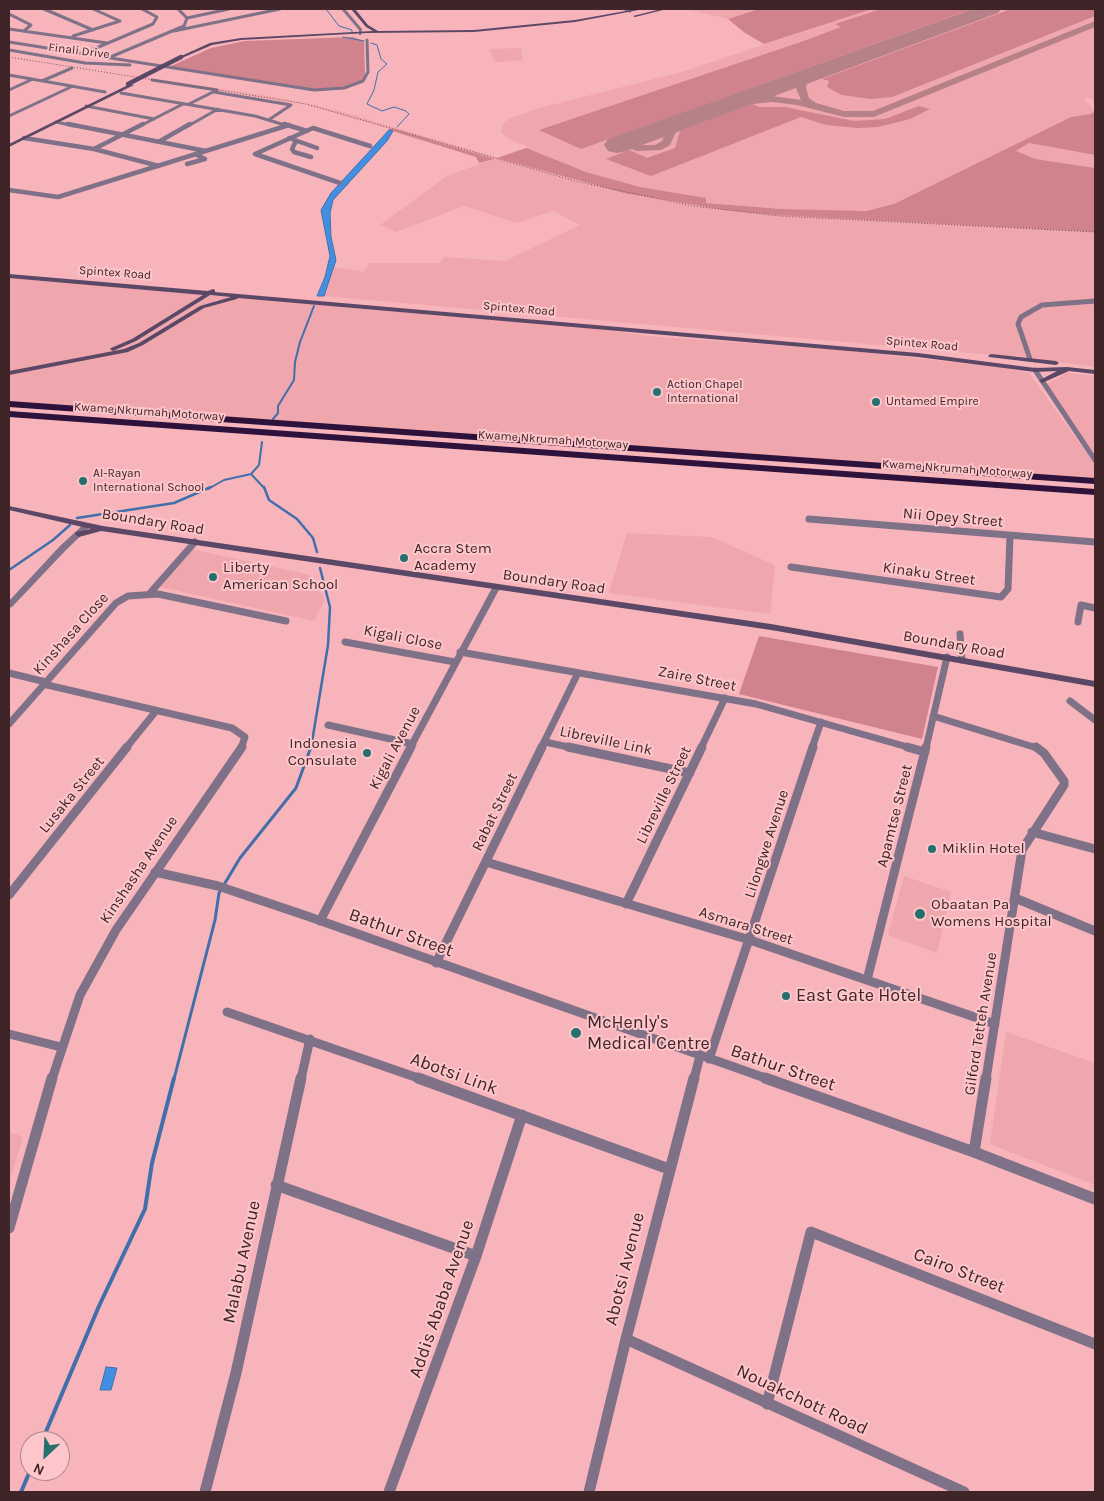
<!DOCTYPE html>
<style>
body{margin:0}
#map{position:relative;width:1104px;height:1501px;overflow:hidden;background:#f8b4bb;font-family:Karla,sans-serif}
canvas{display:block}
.frame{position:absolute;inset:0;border:10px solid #3f2528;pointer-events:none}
.north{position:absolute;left:20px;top:1431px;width:50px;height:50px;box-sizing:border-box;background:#fdc6ca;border:1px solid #b18689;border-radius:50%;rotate:205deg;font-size:14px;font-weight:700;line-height:20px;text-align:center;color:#3f2528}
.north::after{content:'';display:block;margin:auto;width:18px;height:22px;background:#256f6e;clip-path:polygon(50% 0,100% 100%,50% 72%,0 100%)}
</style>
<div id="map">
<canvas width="1104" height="1501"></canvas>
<div class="frame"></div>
<div class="north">N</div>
</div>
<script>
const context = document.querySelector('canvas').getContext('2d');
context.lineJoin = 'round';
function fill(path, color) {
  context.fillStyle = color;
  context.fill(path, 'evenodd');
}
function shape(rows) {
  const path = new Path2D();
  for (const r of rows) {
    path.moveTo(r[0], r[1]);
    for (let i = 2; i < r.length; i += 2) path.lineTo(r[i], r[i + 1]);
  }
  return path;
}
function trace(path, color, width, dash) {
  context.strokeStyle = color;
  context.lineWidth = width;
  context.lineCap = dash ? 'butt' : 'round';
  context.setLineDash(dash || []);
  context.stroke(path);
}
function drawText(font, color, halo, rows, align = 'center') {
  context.font = font + ' Karla,sans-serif';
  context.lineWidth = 4;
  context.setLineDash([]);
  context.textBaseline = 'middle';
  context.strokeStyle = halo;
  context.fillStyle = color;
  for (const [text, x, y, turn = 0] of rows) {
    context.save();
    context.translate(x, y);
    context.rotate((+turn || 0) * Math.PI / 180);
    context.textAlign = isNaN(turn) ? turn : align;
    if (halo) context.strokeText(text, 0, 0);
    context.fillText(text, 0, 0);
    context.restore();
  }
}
fill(shape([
 [686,9,759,9,728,19],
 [865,9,1095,9,1095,100,1086,97,1085,100,1095,111,1091,114,1071,117,894,204,877,209,854,211,781,209,706,203,705,198,640,187,573,168,527,149,527,146,508,139,501,132,504,122,509,119,536,109,682,72,868,10],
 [521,48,523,60,499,62,495,62,490,49],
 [148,78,275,97,336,110,583,183,695,206,775,215,1095,232,1095,367,1017,356,1015,357,324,296,334,267,364,272,369,263,439,263,445,257,505,261,580,225,553,211,517,223,464,206,396,232,380,225,447,176,493,159,304,104,147,79],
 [1029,143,1095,155,1095,168,1035,159,1016,151],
 [9,278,599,329,648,336,842,350,1005,368,1029,373,1095,465,1095,479,9,403],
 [1067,373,1095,376,1095,455,1047,384],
 [627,533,711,537,775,565,770,614,609,593],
 [191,549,310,575,325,600,314,621,160,587],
 [904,876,951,892,937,953,888,935],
 [1006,1032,1095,1063,1095,1185,990,1144],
 [9,1132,23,1137,9,1183]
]), '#efa6ac');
fill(shape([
 [759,9,865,9,869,10,764,44,745,33,728,19],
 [881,9,972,9,581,149,539,130,801,42,841,27,835,24],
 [1011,9,1095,9,1095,16,892,97,871,99,842,95,827,87,829,81,822,79],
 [353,37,364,41,365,76,363,80,339,88,314,90,169,67,211,48,245,41],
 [752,104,760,107,785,107,854,121,885,119,919,106,930,109,910,119,878,127,858,128,826,125,801,117,651,176,606,159,629,150,647,158,675,148,680,131],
 [1095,111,1095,155,1029,143,1016,151,1035,159,1095,168,1095,232,775,215,724,210,624,193,497,158,526,148,586,172,640,187,706,198,706,203,781,209,866,211,894,204,1071,117,1091,114],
 [391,128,494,159,479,163,476,157,389,130],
 [759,636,938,667,922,739,739,694]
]), '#d0838c');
const water = shape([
 [389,130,393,131,387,141,333,200,330,213,331,237,336,260,324,296,317,296,325,277,330,256,321,210,331,193,389,130],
 [106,1367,117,1368,111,1390,100,1390,106,1367]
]);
fill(water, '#428fe2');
trace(water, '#416faa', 1);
trace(shape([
 [326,9,339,26,352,30,352,33],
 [343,37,364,41],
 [371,43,377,45,381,59,387,64,378,72,374,90,367,104,382,111,394,107,406,111,409,114,397,127]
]), '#416faa', 1);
trace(shape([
 [273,419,278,413,278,406,294,380,295,362,300,342,314,306],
 [262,442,259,465,251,474,265,489],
 [208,489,224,480,251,474]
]), '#416faa', 2);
trace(shape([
 [264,487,269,500,297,519,313,538,317,552],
 [77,518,174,503,211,487],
 [9,570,53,540,70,525],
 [311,748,328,645,330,607,320,568]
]), '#416faa', 2.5);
trace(shape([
 [174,1079,215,920,219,893,240,858,296,788,311,747]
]), '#416faa', 3);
trace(shape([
 [42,1441,99,1306,145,1209,152,1163,174,1078],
 [21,1492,30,1471]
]), '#416faa', 4);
fill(shape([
 [1095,21,1095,27,874,117,844,117,797,105,772,102,732,106,727,103,732,100,772,96,801,100,796,88,798,82,811,73,816,76,807,83,806,88,809,98,816,103,844,111,873,111,1095,21],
 [683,118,688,121,676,132,670,145,661,150,637,151,619,143,624,134,662,128,662,132,632,138,630,142,638,145,655,145,662,141,667,129,683,118]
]), '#b68287');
fill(shape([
 [973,9,1001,9,998,13,626,151,617,153,608,151,604,145,608,139,973,9]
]), '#b68287');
trace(shape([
 [44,9,93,30],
 [625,9,630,11],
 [9,14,31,25,24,31],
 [187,18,229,9],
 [9,29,107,43],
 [174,31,280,9],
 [73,36,120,21,93,9],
 [9,42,314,90,344,88,363,81,368,72,367,40],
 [9,50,85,63,130,65],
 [82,54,153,24,157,17,142,9],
 [108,58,184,26,187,18,178,9],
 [9,75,105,92],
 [152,80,217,90,189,104],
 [42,81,72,68],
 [9,90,33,79],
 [214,92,291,105,270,119],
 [121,93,255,116,288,126],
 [86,106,154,119],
 [9,116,73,86],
 [56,122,75,126],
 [140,126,183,104],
 [188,126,218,109],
 [287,126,289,125]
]), '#7f7187', 3);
trace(shape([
 [68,124,206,151],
 [284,124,307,131],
 [24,138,94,149,159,166],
 [289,138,317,148],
 [160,141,190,124],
 [296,141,292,149,294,152,311,157],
 [94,149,143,124],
 [187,164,205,159,197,155],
 [340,183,255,154,313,128,370,146],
 [9,190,58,197,289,125]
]), '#7f7187', 4.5);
trace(shape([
 [1030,359,1018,324,1021,317,1042,305,1095,301],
 [1035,370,1095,460]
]), '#7f7187', 5);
trace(shape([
 [809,519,1095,542],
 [791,567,1001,597,1008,589,1010,536],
 [150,593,195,542],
 [1078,622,1081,605,1095,608],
 [960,634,962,660],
 [345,642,455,662],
 [460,652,756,704,911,748],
 [9,673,46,682],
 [43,684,232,728,245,737,241,748],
 [1070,701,1095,720],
 [933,716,1037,748],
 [9,724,116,603,128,596,158,594,286,621],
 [328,725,413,744],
 [545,742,573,748],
 [126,748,156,711],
 [410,748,496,588],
 [541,748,578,673],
 [701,748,725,698],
 [812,748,821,722],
 [926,748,947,657]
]), '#7f7187', 7);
trace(shape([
 [568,747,690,773],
 [907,747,925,752],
 [1032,832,1095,849],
 [486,862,750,940,995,1024],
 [155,872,218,886,307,916,768,1079],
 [9,895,127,747],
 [1015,898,1095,931],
 [626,904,702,747],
 [320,921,411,747],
 [436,963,542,747],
 [867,980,926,747],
 [227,1012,421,1079],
 [9,1034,61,1047],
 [709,1059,813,747],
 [52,1079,80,995,116,930,242,747],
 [301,1079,310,1039],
 [694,1079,700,1056],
 [986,1079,1022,850,1064,785,1064,781,1044,753,1036,747]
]), '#7f7187', 9);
trace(shape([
 [418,1078,669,1169],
 [765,1078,974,1152,1095,1199],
 [974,1152,986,1078],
 [276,1185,476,1256],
 [9,1228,52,1078],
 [626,1339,964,1492],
 [767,1404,811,1232,1095,1344],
 [205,1492,236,1373,301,1078],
 [389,1492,476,1256,522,1115],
 [589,1492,626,1339,694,1078]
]), '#7f7187', 11);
fill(shape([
 [341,9,345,9,362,29,361,35,359,35,359,30,341,9],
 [84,524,87,524,91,526,66,550,12,607,9,608,9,601,60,546,84,524]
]), '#7f7187');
fill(shape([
 [351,9,355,9,368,25,378,31,474,30,575,20,637,9,644,9,575,22,474,32,367,33,241,40,212,45,182,58,179,57,210,43,241,38,373,31,366,27,351,9],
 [661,9,667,9,635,17,633,16,661,9],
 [130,84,134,85,9,147,9,144,130,84],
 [9,274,208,291,213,289,215,290,215,292,918,353,1035,368,1067,367,1095,370,1095,374,1069,371,1042,383,1039,381,1040,380,1057,371,1035,372,918,357,238,298,237,299,204,308,143,345,128,352,9,375,9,371,124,349,139,343,200,306,231,297,210,295,136,341,113,351,110,349,111,348,132,339,203,295,9,278,9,274],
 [991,354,1056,361,1059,363,1056,365,989,357,988,356,991,354],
 [9,506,103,526,771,624,1095,681,1095,687,771,630,101,531,79,537,75,534,76,532,91,529,9,510,9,506]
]), '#5b4866');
fill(shape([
 [9,401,1095,478,1095,484,9,407,9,401],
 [9,411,1095,489,1095,495,9,417,9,411]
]), '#2d123b');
trace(shape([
 [9,57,306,104,579,182,693,206,780,216,1095,232]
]), '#754f53', 1, [1, 2]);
trace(shape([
 [128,84,181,57]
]), '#5b4866', 4.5);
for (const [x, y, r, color] of [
 [657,392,5,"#256f6e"],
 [876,402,5,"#256f6e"],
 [83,481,5,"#256f6e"],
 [404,558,5,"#256f6e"],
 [213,577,5,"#256f6e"],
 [367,753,5,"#256f6e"],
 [932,849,5,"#256f6e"],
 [920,914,6,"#256f6e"],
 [786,996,5,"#256f6e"],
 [576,1033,6,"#256f6e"]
]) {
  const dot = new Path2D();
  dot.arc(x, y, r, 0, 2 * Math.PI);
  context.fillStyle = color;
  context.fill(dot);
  trace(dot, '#fdc6ca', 2);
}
drawText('12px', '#3f2528', '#fdc6ca', [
 ["Finali Drive",79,51,7],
 ["Spintex Road",115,273,4],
 ["Spintex Road",519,309,5],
 ["Spintex Road",922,344,5],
 ["Kwame Nkrumah Motorway",149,412,4],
 ["Kwame Nkrumah Motorway",553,440,4],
 ["Kwame Nkrumah Motorway",957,469,4]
]);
drawText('12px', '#3f2528', '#fdc6ca', [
 ["Action Chapel",667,385],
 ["International",667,399],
 ["Untamed Empire",886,402],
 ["Al-Rayan",93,474],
 ["International School",93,488]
], 'left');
drawText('15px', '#3f2528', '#fdc6ca', [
 ["Nii Opey Street",953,518,5],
 ["Boundary Road",153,522,9],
 ["Kinaku Street",929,574,8],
 ["Boundary Road",554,582,8],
 ["Kinshasa Close",71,634,-48],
 ["Kigali Close",403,638,11],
 ["Boundary Road",954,645,10],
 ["Zaire Street",697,679,11],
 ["Libreville Link",606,741,12],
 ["Kigali Avenue",395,748,-62],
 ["Lusaka Street",72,795,-51],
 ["Libreville Street",664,795,-64],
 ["Rabat Street",495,812,-64],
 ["Apamtse Street",895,816,-76],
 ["Lilongwe Avenue",767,844,-72],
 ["Kinshasha Avenue",139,870,-56],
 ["Asmara Street",746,926,17],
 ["Gilford Tetteh Avenue",981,1024,-81]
]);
drawText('15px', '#3f2528', '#fdc6ca', [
 ["Accra Stem",414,549],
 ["Academy",414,566],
 ["Liberty",223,568],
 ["American School",223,585],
 ["Indonesia",357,744,"right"],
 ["Consulate",357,761,"right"],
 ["Miklin Hotel",942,849],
 ["Obaatan Pa",931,905],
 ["Womens Hospital",931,922]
], 'left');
drawText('18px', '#3f2528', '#fdc6ca', [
 ["Bathur Street",401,933,20],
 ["Bathur Street",783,1068,19],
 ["Abotsi Link",454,1074,20],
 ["Malabu Avenue",242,1262,-78],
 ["Abotsi Avenue",625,1269,-76],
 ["Cairo Street",959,1271,21],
 ["Addis Ababa Avenue",442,1299,-71],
 ["Nouakchott Road",802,1400,25]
]);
drawText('18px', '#3f2528', '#fdc6ca', [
 ["East Gate Hotel",796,996],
 ["McHenly's",587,1023],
 ["Medical Centre",587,1044]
], 'left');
</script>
